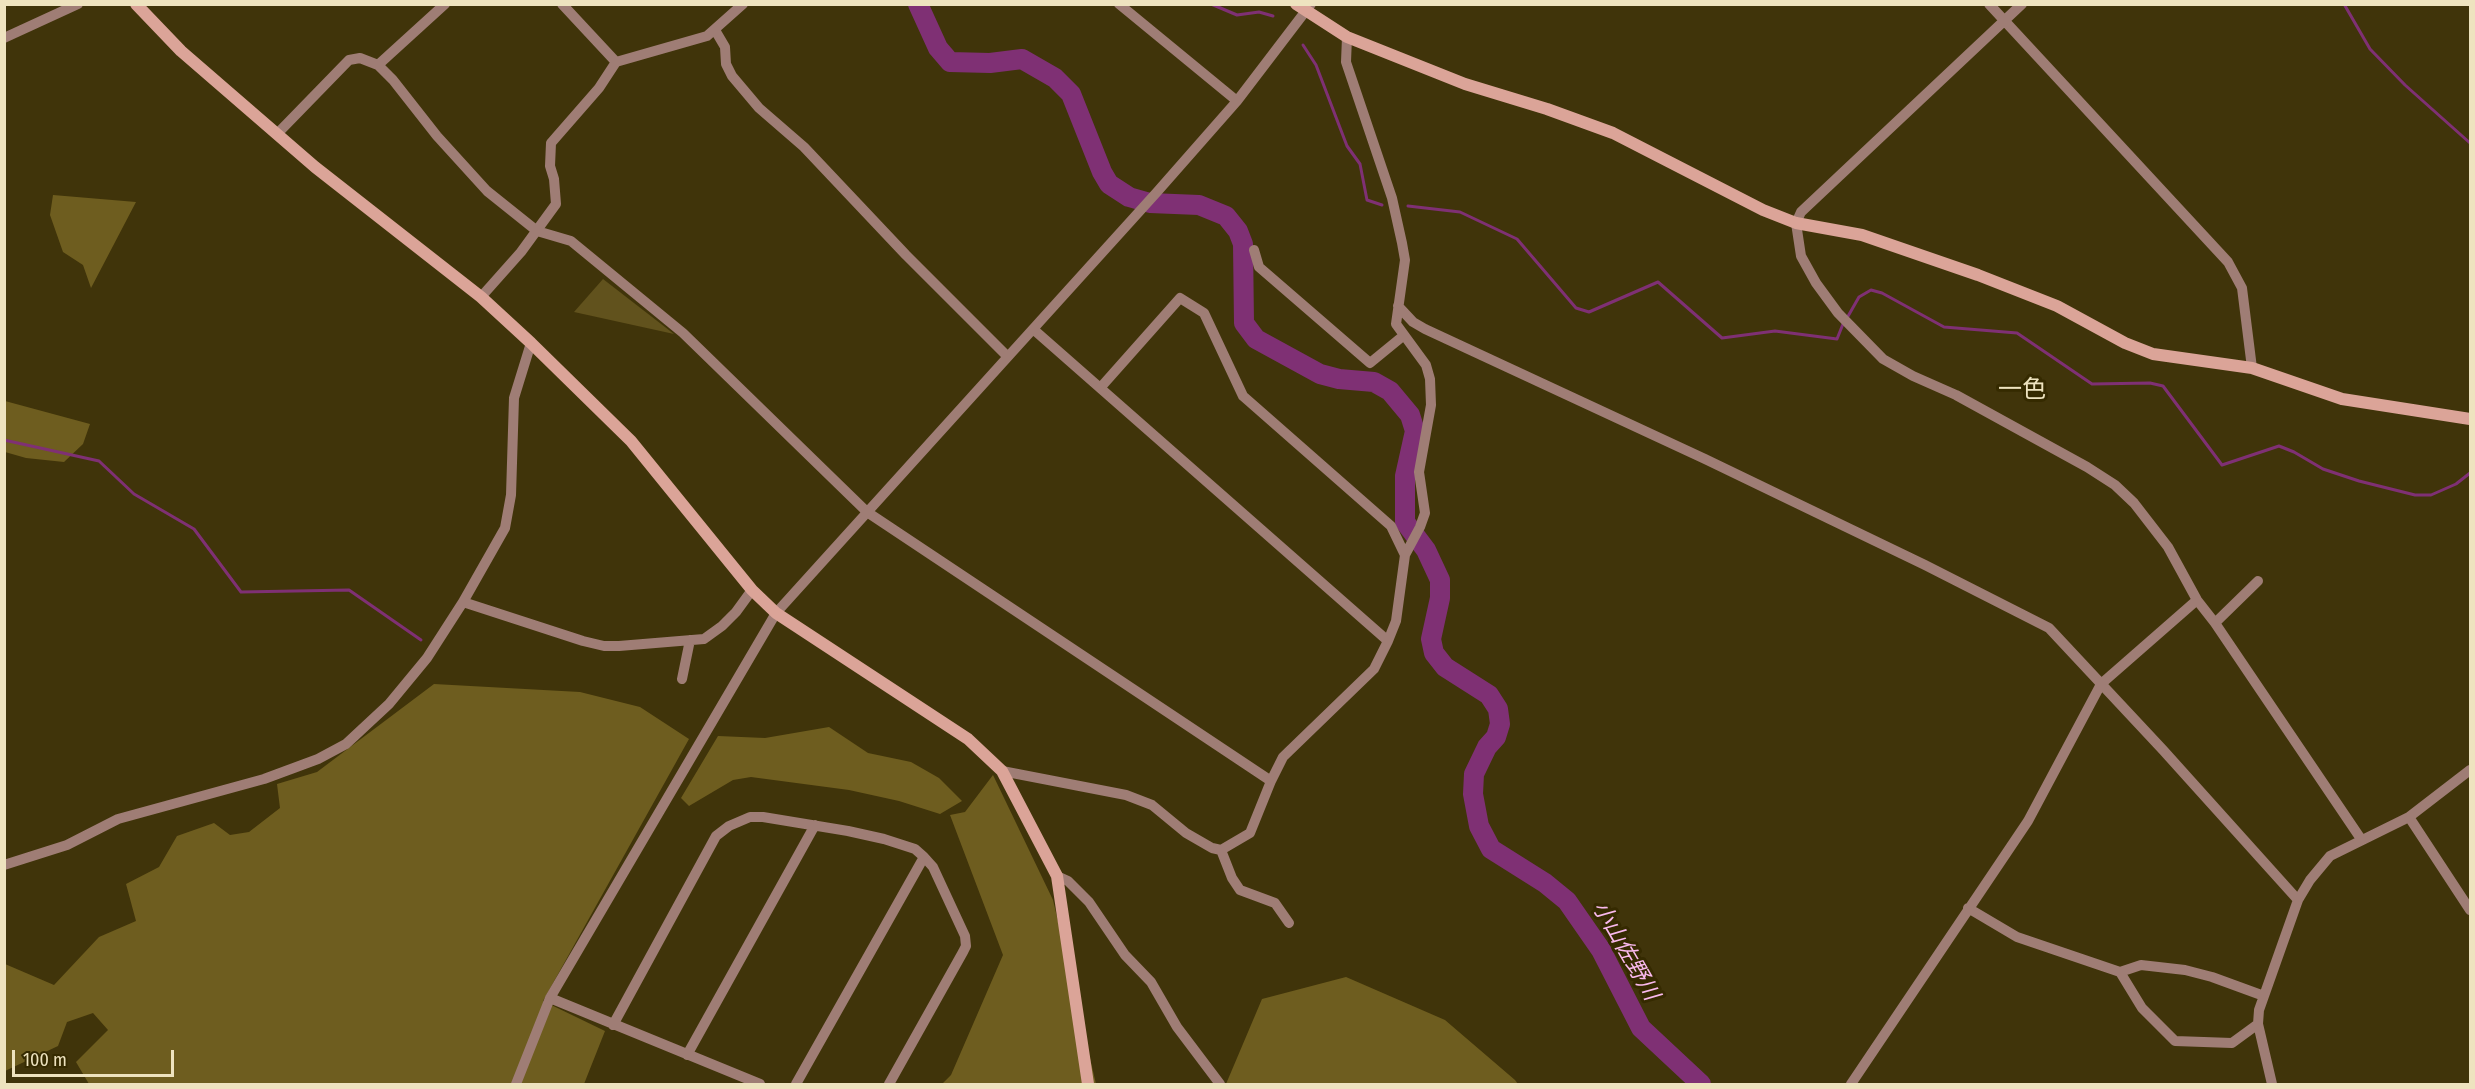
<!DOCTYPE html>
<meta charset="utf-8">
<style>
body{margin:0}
#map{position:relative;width:2475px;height:1089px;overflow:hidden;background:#40340a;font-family:"Fira Sans Condensed",sans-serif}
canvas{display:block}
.frame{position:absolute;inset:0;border:6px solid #eee3bf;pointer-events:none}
.scale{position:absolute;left:12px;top:1050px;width:162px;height:27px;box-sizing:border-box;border:3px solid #eee3bf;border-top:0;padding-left:8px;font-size:18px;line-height:21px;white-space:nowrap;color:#eee3bf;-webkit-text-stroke:4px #352a00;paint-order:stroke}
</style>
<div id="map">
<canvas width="2475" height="1089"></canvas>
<div class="frame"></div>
<div class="scale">100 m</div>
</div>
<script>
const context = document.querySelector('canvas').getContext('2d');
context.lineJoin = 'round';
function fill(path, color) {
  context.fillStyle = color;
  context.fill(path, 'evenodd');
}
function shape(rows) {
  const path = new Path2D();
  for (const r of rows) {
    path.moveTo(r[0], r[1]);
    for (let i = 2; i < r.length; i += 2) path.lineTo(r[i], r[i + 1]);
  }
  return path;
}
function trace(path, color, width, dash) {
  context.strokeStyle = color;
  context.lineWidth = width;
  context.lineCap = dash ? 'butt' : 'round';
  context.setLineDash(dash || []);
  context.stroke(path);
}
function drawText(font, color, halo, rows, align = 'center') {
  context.font = font + ' "Fira Sans Condensed","Noto Sans JP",sans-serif';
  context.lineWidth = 6;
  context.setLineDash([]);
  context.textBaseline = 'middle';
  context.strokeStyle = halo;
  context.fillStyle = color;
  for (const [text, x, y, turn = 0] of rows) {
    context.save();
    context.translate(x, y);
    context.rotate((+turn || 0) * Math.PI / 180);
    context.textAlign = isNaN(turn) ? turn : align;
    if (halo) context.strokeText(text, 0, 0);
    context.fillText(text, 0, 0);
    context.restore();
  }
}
fill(shape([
 [603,279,674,334,574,312]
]), '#61521d');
fill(shape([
 [53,195,136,202,91,288,83,265,63,252,50,215],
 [5,401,90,424,83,444,64,462,26,458,5,452],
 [434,684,580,692,640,707,689,739,543,1001,605,1031,584,1084,89,1084,76,1062,108,1030,93,1013,67,1022,58,1046,5,1071,5,964,54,985,99,937,136,921,126,884,159,867,177,836,214,823,230,835,249,832,280,808,277,784,317,772],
 [829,727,868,753,911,762,939,778,962,801,940,814,899,801,849,790,751,777,733,780,689,806,681,798,718,736,765,738],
 [993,775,1053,900,1096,1084,942,1084,951,1075,1003,955,950,815,965,812],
 [1346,977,1445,1020,1515,1080,1518,1084,1226,1084,1262,999]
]), '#6e5d1f');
trace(shape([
 [1211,4,1237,15,1259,12,1273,16],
 [2344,4,2370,49,2405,85,2470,143],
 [1303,45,1316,65,1347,146,1360,164,1367,200,1382,205],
 [1408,206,1460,212,1517,239,1576,308,1589,312,1658,282,1722,338,1775,331,1837,339,1843,324],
 [1847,318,1859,297,1871,290,1882,293,1944,327,2017,333,2092,384,2150,383,2163,386,2222,465,2279,446,2294,452,2323,469,2359,481,2415,495,2431,495,2456,484,2470,473],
 [4,440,99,461,134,494,194,529,241,592,349,590,421,640]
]), '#7f3074', 3);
trace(shape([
 [918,4,938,48,950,62,990,63,1022,59,1055,78,1071,94,1102,172,1109,184,1129,197,1150,203,1199,205,1226,216,1238,231,1243,244,1244,323,1256,339,1320,374,1339,379,1374,382,1390,391,1410,415,1415,431,1405,476,1405,522,1426,550,1440,580,1440,598,1431,639,1434,653,1445,667,1489,695,1498,709,1500,724,1496,737,1487,747,1474,774,1473,794,1479,826,1491,849,1545,883,1567,901,1601,950,1641,1028,1701,1084]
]), '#7f3074', 20);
trace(shape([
 [562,4,616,62],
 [1119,4,1237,101],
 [1989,4,2228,262,2242,288,2252,368],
 [2022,4,1801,212,1796,223,1801,256,1816,283,1838,313,1883,359,1913,376,1956,395,2087,467,2115,485,2134,503,2168,547,2197,600,2215,623,2361,839],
 [715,30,725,47,726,64,732,76,759,108,804,147,906,255,1007,356],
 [4,38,78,4],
 [378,65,445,4],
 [277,134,349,60,360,58,378,65,393,80,437,136,487,191,537,231,571,241,683,333,867,512,1271,781],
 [1254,250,1259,267,1370,363,1403,336],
 [481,297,521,252,556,204,554,179,550,166,551,143,599,88,616,62,707,36,743,4],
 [1398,306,1413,322,1425,329,1705,459,1925,565,2049,628,2163,750,2298,900],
 [1033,329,1388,641],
 [1101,387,1180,298,1204,313,1243,396,1391,526,1405,555],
 [463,602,583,641,604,646,619,646,704,639,722,626,736,612,752,590],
 [2215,623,2258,581],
 [682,679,690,640],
 [1002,771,1126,795,1152,805,1186,833,1212,848,1221,850,1250,833,1271,781,1283,757,1374,669,1388,641,1396,621,1405,555,1420,527,1425,513,1419,472,1431,405,1430,379,1426,365,1396,324,1405,260,1402,243,1392,198,1346,62,1347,37],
 [2409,817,2470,910],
 [1221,850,1232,878,1240,890,1275,903,1289,923],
 [4,865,67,845,118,819,264,779,318,759,346,744,389,704,427,658,463,602,505,528,511,495,514,398,531,343],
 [1057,876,1068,881,1089,902,1125,955,1151,982,1177,1027,1220,1084],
 [1968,908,2017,937,2120,972,2141,965,2185,970,2212,977,2264,996],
 [2120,972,2142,1008,2175,1041,2232,1043,2258,1024],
 [550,998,760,1084],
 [613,1025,716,836,729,826,750,817,763,817,848,831,884,839,915,849,924,857,933,867,965,936,966,946,963,952,889,1084],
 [687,1055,815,825],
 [516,1084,550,998,776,613,1157,192,1237,101,1311,4],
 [796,1084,924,857],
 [1851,1084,2028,821,2101,684,2197,600],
 [2272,1084,2258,1024,2259,1010,2298,900,2310,880,2330,856,2409,817,2470,770]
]), '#9f7d75', 10);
trace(shape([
 [136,4,181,51,315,167,481,297,531,343,631,441,752,590,776,613,968,739,1002,771,1057,876,1088,1084],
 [1296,4,1347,37,1465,84,1547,109,1613,133,1763,210,1796,223,1862,235,1978,275,2057,306,2125,343,2153,354,2252,368,2342,399,2470,419]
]), '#dba498', 12);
drawText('italic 22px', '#fab9ed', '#352a00', [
 ["小山佐野川",1625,951,60]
]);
drawText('24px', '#eee3bf', '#352a00', [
 ["一色",2022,390]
]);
</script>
